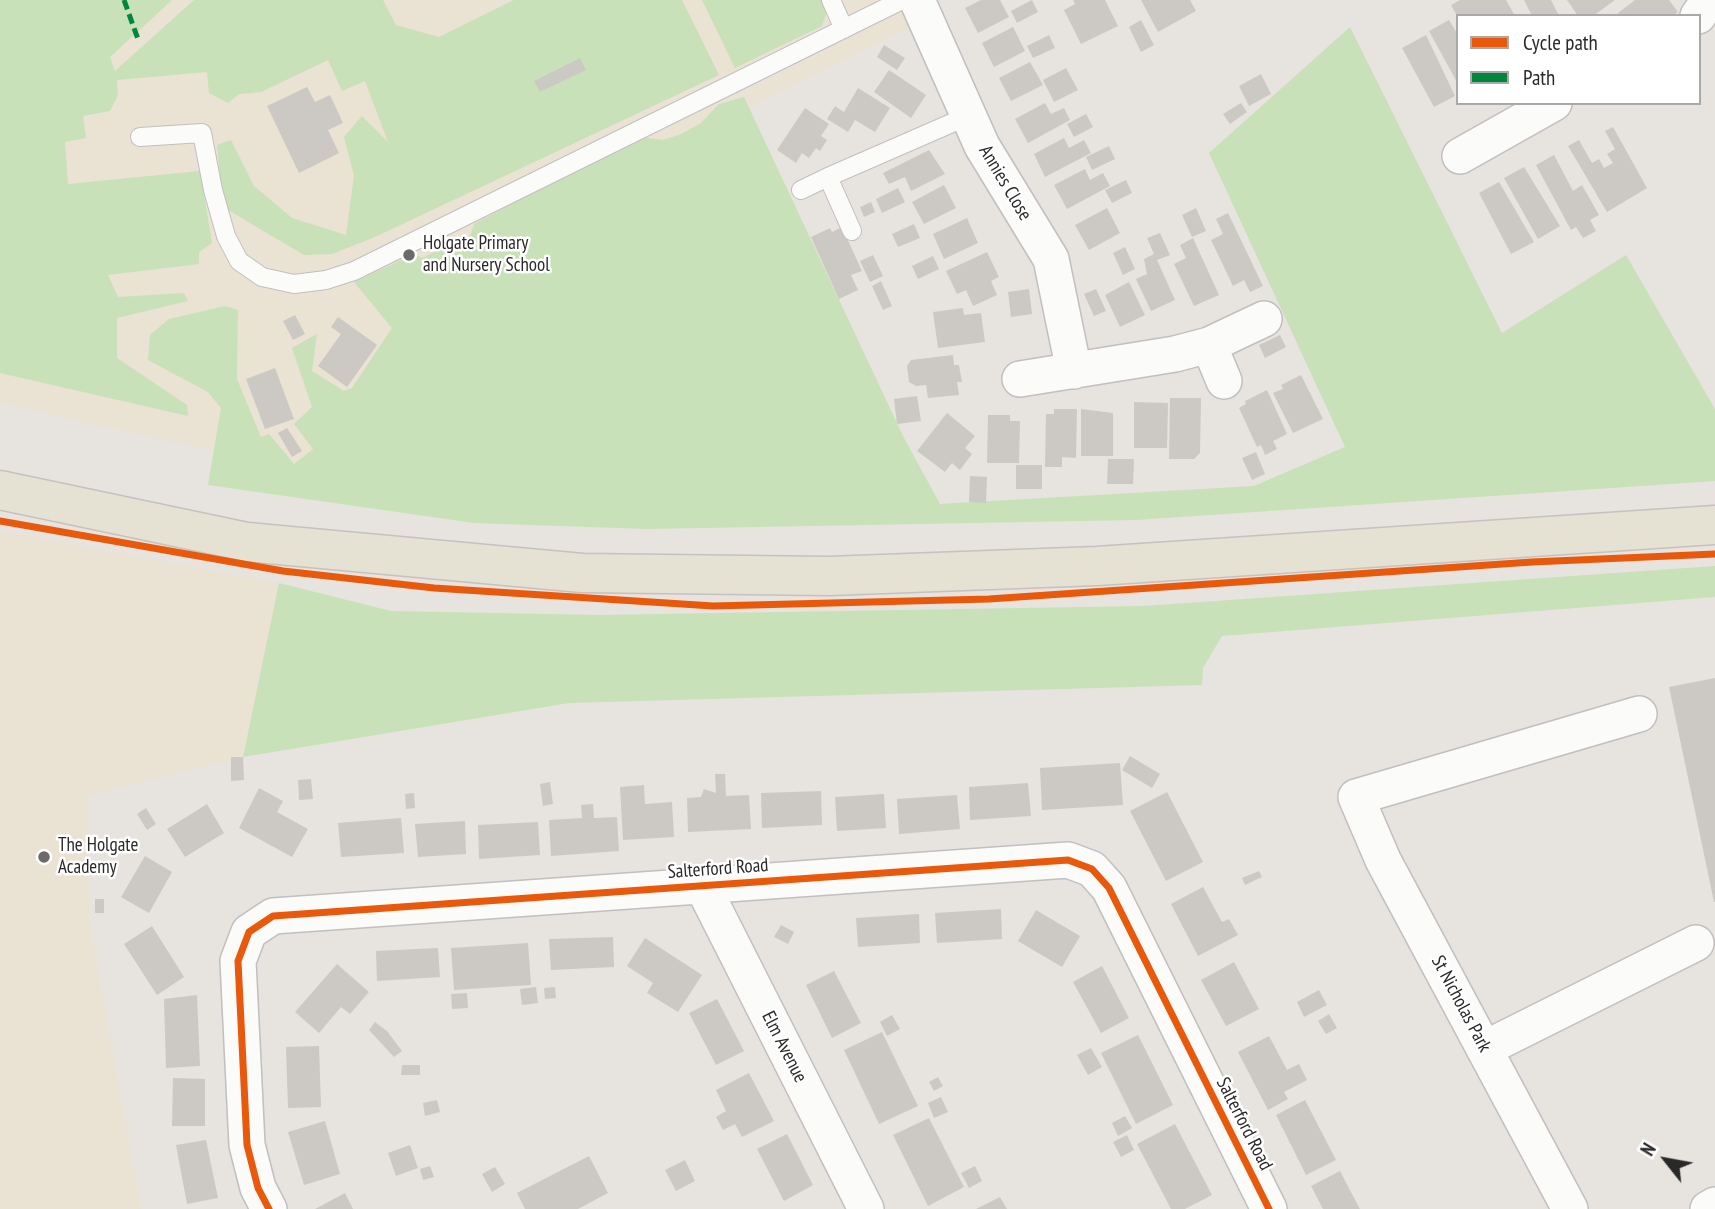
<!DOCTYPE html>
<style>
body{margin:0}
#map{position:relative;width:1715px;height:1209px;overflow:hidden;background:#e7e3de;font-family:"PT Sans Narrow",sans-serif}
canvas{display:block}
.legend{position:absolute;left:1456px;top:14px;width:245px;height:91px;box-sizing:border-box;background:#fff;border:2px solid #a9a9a9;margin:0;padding:9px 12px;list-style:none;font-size:21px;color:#292929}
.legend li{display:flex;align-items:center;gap:14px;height:35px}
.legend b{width:35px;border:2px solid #a9a9a9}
.north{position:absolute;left:1631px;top:1125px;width:70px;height:70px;-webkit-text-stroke:5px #fff;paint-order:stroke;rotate:301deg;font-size:19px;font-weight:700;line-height:28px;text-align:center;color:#292929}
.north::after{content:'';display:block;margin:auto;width:24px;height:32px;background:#292929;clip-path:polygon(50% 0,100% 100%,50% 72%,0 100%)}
</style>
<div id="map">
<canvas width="1715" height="1209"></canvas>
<ul class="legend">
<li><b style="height:9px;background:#e8590c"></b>Cycle path</li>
<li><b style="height:9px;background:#00873e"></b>Path</li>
</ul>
<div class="north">N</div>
</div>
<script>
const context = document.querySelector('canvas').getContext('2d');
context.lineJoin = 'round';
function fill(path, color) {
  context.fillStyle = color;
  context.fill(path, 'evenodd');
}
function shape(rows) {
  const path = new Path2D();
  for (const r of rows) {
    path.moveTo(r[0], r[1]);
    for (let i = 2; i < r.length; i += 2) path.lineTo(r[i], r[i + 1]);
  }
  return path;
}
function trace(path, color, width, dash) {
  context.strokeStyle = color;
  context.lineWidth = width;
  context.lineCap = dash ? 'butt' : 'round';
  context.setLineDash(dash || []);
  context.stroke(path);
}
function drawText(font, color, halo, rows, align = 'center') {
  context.font = font + ' "PT Sans Narrow",sans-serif';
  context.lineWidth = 5;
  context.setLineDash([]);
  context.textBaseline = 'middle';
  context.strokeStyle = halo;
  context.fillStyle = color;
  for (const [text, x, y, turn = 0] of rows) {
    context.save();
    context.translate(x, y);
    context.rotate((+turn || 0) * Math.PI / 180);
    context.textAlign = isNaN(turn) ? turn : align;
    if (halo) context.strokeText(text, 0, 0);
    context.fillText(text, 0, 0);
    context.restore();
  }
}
fill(shape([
 [0,0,896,0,908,28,749,107,903,436,334,478,0,403],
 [0,531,279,583,243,757,88,795,89,919,141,1209,0,1209]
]), '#eae2d3');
fill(shape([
 [0,0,172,0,110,57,115,71,194,0,383,0,396,25,439,37,514,0,682,0,719,75,375,237,332,254,304,255,223,207,217,145,231,140,254,186,292,218,346,235,354,176,344,137,362,116,388,142,365,81,342,91,328,60,261,92,239,94,228,103,209,93,207,72,117,80,118,95,110,111,83,116,86,138,65,142,68,184,200,171,212,243,199,252,199,264,108,275,118,297,184,293,188,301,117,318,117,358,187,405,188,416,0,373],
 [702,0,822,0,827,10,822,26,735,68],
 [1350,27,1502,333,1626,255,1715,409,1715,481,1136,520,647,529,474,523,208,485,221,408,208,392,148,360,150,335,169,319,225,306,238,310,237,379,261,437,269,434,294,464,313,449,294,424,312,407,292,348,317,334,312,371,344,391,352,388,392,328,354,282,414,254,422,258,470,236,474,224,639,137,663,140,681,134,701,123,719,104,744,97,903,436,940,504,1254,486,1345,447,1209,153],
 [1715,566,1715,597,1222,636,1203,668,1202,685,569,703,243,757,279,583,391,611,600,615,1144,606]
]), '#c8e1b8');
fill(shape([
 [981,0,1000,0,1009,17,978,33,965,8],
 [1032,0,1038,12,1017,23,1011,11],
 [1073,0,1105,0,1118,26,1081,44,1064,10,1075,4],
 [1141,0,1190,0,1196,11,1158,32],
 [1460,0,1506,0,1515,16,1457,16,1451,5],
 [1524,0,1551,0,1559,16,1532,16],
 [1567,0,1615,0,1593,16,1578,16],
 [1635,0,1669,0,1678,12,1672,16,1620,16,1618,13],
 [1141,20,1154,45,1141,52,1129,27],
 [1449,20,1458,35,1458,84,1429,31],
 [1013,27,1025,51,994,67,982,43],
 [1049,35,1055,48,1033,58,1027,46],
 [1426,35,1455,96,1434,107,1402,48],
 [884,45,905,58,897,70,877,57],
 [580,58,586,70,540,92,534,81],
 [1030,62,1043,85,1011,101,999,78],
 [1066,68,1078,90,1054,102,1043,80],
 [889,70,926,95,911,118,874,92],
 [1261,74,1271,94,1249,106,1239,86],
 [307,87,315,102,330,95,343,123,328,130,339,153,299,173,267,106],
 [858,88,890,108,875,132,855,120,848,132,827,119,835,106,844,112],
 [1045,103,1051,114,1064,108,1070,120,1028,143,1015,119],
 [1241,103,1247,112,1230,124,1223,114],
 [805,108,829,124,821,136,827,140,820,151,816,148,809,158,802,153,796,163,777,150],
 [1086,114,1093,127,1074,137,1067,124],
 [1613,127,1647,188,1607,212,1568,146,1579,140,1592,163,1599,159,1604,168,1613,163,1607,154,1615,149,1605,131],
 [1064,138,1069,148,1084,140,1091,153,1045,177,1034,154],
 [1109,146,1115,159,1092,170,1086,157],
 [929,150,945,174,911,191,905,177,889,184,883,173],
 [1554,155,1573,191,1582,185,1599,215,1590,220,1596,231,1583,238,1576,227,1571,230,1536,165],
 [1524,167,1560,226,1538,239,1504,178],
 [1085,169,1090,180,1103,173,1110,186,1067,209,1054,185],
 [1126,180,1132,193,1112,203,1105,190],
 [1499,182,1534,242,1511,254,1479,193],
 [944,185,956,208,924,224,912,202],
 [898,188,905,202,882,213,876,199],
 [871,202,875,212,864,217,860,207],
 [1107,208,1120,233,1089,250,1075,225],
 [1196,208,1206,231,1192,237,1182,215],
 [1228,213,1263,286,1250,292,1244,280,1233,286,1211,240,1223,234,1216,219],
 [967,218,978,243,944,259,933,234],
 [914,224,920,238,898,247,892,234],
 [842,227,862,271,851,275,858,290,839,299,811,237,830,228,832,232],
 [1160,233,1170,255,1157,260,1175,300,1151,311,1136,279,1147,274,1144,259,1154,254,1147,238],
 [1193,238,1219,295,1194,306,1174,264,1186,258,1180,245],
 [1125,247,1135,269,1123,275,1113,253],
 [987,252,999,277,991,281,997,295,973,306,966,290,957,294,946,271],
 [873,255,883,276,870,282,860,261],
 [933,256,939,269,918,279,912,266],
 [881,281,892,306,883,310,872,286],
 [1129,282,1145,315,1120,327,1105,295],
 [1029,289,1032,314,1011,317,1008,292],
 [1096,289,1106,311,1094,316,1084,294],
 [963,308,964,315,981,313,985,342,938,348,933,312],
 [295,315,305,334,293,340,283,321],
 [338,317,377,345,347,387,318,366,341,334,331,327],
 [1280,335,1286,347,1265,358,1259,345],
 [953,355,954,365,959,365,962,382,957,382,959,395,928,398,926,385,916,386,909,382,907,366,911,360],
 [275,368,294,419,265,429,246,379],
 [1301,375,1323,419,1293,433,1273,393,1283,389,1281,385],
 [1267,390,1287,434,1273,441,1277,449,1265,455,1261,445,1257,447,1239,408,1246,404,1245,401],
 [917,396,921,421,897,424,894,399],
 [1170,398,1201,398,1200,453,1194,459,1169,459],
 [1134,402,1168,403,1167,448,1134,448],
 [1054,409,1077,409,1076,458,1062,457,1062,467,1045,467,1046,414,1054,414],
 [1081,409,1113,413,1113,456,1081,456],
 [947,413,975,436,965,448,972,454,960,470,952,463,945,472,917,451],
 [988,415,1010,415,1010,421,1020,421,1019,463,987,463],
 [287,428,302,451,292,457,278,433],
 [1256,452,1265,474,1252,480,1242,458],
 [1108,459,1134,459,1133,484,1107,484],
 [1016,465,1042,465,1042,489,1016,489],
 [970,476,987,477,986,503,969,502],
 [1715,678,1715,902,1714,902,1669,687],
 [1130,756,1160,774,1152,788,1122,770],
 [231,757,243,757,244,780,231,781],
 [1120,763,1123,805,1042,810,1040,768],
 [715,774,725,774,726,796,749,795,751,829,688,832,687,798,701,797,704,789,716,793],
 [311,779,313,799,299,800,298,780],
 [550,782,553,804,543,806,540,784],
 [1028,783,1031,816,970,820,969,787],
 [644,785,645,804,672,802,674,837,623,840,620,787],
 [259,788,283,801,277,812,308,829,292,857,239,828],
 [821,791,822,825,762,828,761,793],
 [1167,792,1203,862,1166,881,1130,811],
 [414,793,415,808,406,809,405,794],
 [884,794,886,828,837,831,835,797],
 [957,795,960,829,899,834,897,799],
 [207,804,224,833,185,857,167,829],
 [593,804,594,818,617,817,619,851,551,856,549,820,582,818,581,805],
 [146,808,156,824,147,830,137,814],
 [401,818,404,853,341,857,338,823],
 [465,821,466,854,418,857,415,824],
 [538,822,540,855,479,859,478,825],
 [145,856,172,872,149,913,121,897],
 [1259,871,1262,877,1245,885,1242,878],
 [1203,887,1222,922,1229,919,1238,935,1198,956,1171,904],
 [95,899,104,899,104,913,95,913],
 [1001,909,1002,939,937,943,935,913],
 [1036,910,1080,936,1062,967,1018,941],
 [919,914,920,943,858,947,856,918],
 [781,925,794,932,788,944,774,937],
 [152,926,184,977,157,995,124,944],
 [613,937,614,967,551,970,549,939],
 [645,938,702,975,678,1012,647,993,653,983,627,966],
 [528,943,531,985,454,990,451,948],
 [438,948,440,977,377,981,376,951],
 [1234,962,1259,1009,1226,1026,1201,980],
 [337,964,369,992,350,1014,341,1007,319,1033,295,1012],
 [1102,966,1129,1018,1101,1033,1073,982],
 [834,971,861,1023,832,1038,806,985],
 [536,987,538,1003,522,1005,520,989],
 [555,987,556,998,545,999,544,988],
 [1319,990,1327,1005,1304,1017,1297,1002],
 [467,993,468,1008,452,1009,451,994],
 [197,995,200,1066,166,1068,164,999],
 [717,999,744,1051,716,1065,689,1013],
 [1329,1014,1337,1028,1326,1034,1318,1021],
 [892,1015,900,1029,887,1036,880,1022],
 [375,1022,387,1031,402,1051,394,1057,369,1030],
 [882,1032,918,1106,879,1124,844,1050],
 [1138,1035,1173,1105,1136,1124,1101,1053],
 [1269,1036,1287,1070,1299,1064,1307,1080,1284,1092,1288,1099,1268,1110,1238,1052],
 [319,1046,321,1107,288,1108,286,1047],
 [1091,1048,1102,1067,1088,1075,1077,1055],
 [402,1065,420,1065,420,1075,401,1075],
 [749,1073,774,1121,742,1137,735,1124,723,1130,716,1117,726,1111,716,1090],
 [938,1077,943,1086,934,1091,929,1082],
 [173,1078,205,1079,205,1126,172,1126],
 [941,1097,948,1112,934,1118,928,1103],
 [437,1100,440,1112,425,1116,423,1103],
 [1305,1100,1336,1160,1306,1175,1276,1115],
 [1125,1116,1132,1128,1118,1136,1112,1123],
 [929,1118,964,1187,928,1206,893,1135],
 [325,1121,340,1174,304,1185,288,1132],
 [1175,1124,1212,1195,1185,1209,1171,1209,1137,1144],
 [787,1134,813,1185,784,1201,757,1149],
 [1127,1135,1134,1150,1121,1157,1113,1142],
 [206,1140,218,1198,187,1204,176,1145],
 [410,1145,418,1168,396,1176,388,1153],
 [589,1156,608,1193,578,1209,525,1209,517,1193],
 [685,1160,695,1181,676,1191,665,1170],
 [430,1166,434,1177,423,1180,420,1169],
 [975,1166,982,1181,969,1188,961,1173],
 [495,1167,505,1184,492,1192,482,1174],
 [1340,1171,1353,1196,1360,1209,1323,1209,1311,1186],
 [345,1193,353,1209,315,1209],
 [1000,1197,1007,1209,976,1209]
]), '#ccc9c5');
const service = shape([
 [831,0,844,29],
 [140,137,202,133,213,190,226,236,239,261,262,277,294,284,326,280,354,271,902,0],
 [801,190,828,177],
 [852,231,828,177,968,116]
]);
const minor = shape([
 [917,0,982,146,1051,259,1074,371],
 [1698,16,1709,0],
 [1460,156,1554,103],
 [1209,345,1224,381],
 [1020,379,1175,354,1209,345,1264,319],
 [702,885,866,1209],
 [1484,1049,1696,943],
 [269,1209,258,1188,247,1145,238,961,249,932,273,916,1068,860,1092,869,1109,888,1269,1209],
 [1570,1209,1383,860,1356,797,1639,714],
 [1708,1209,1715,1205]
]);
const primary = shape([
 [0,490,247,542,582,573,829,576,1097,566,1715,525]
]);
trace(service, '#c1bfbf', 20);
trace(minor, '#c1bfbf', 38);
trace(primary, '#c3c2c0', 41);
trace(service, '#fbfbfa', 18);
trace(minor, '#fbfbfa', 35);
trace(primary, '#e5e1d3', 38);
trace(shape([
 [124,0,139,42]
]), '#00873e', 5, [10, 5]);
trace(shape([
 [0,521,283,571,434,588,713,606,989,599,1532,562,1715,554],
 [269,1209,258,1188,247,1145,238,961,249,932,273,916,1068,860,1092,869,1109,888,1269,1209]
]), '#e8590c', 7);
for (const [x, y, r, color] of [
 [409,255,7,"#6c6a68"],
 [44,857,7,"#6c6a68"]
]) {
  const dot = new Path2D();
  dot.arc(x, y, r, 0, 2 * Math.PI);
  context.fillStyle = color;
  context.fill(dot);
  trace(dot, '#fff', 2.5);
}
drawText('19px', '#292929', '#fff', [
 ["Annies Close",1005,183,59],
 ["Salterford Road",718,869,-4],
 ["St Nicholas Park",1461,1004,62],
 ["Elm Avenue",784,1047,63],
 ["Salterford Road",1244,1124,63]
]);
drawText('19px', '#292929', '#fff', [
 ["Holgate Primary",423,244],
 ["and Nursery School",423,266],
 ["The Holgate",58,846],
 ["Academy",58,868]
], 'left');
</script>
